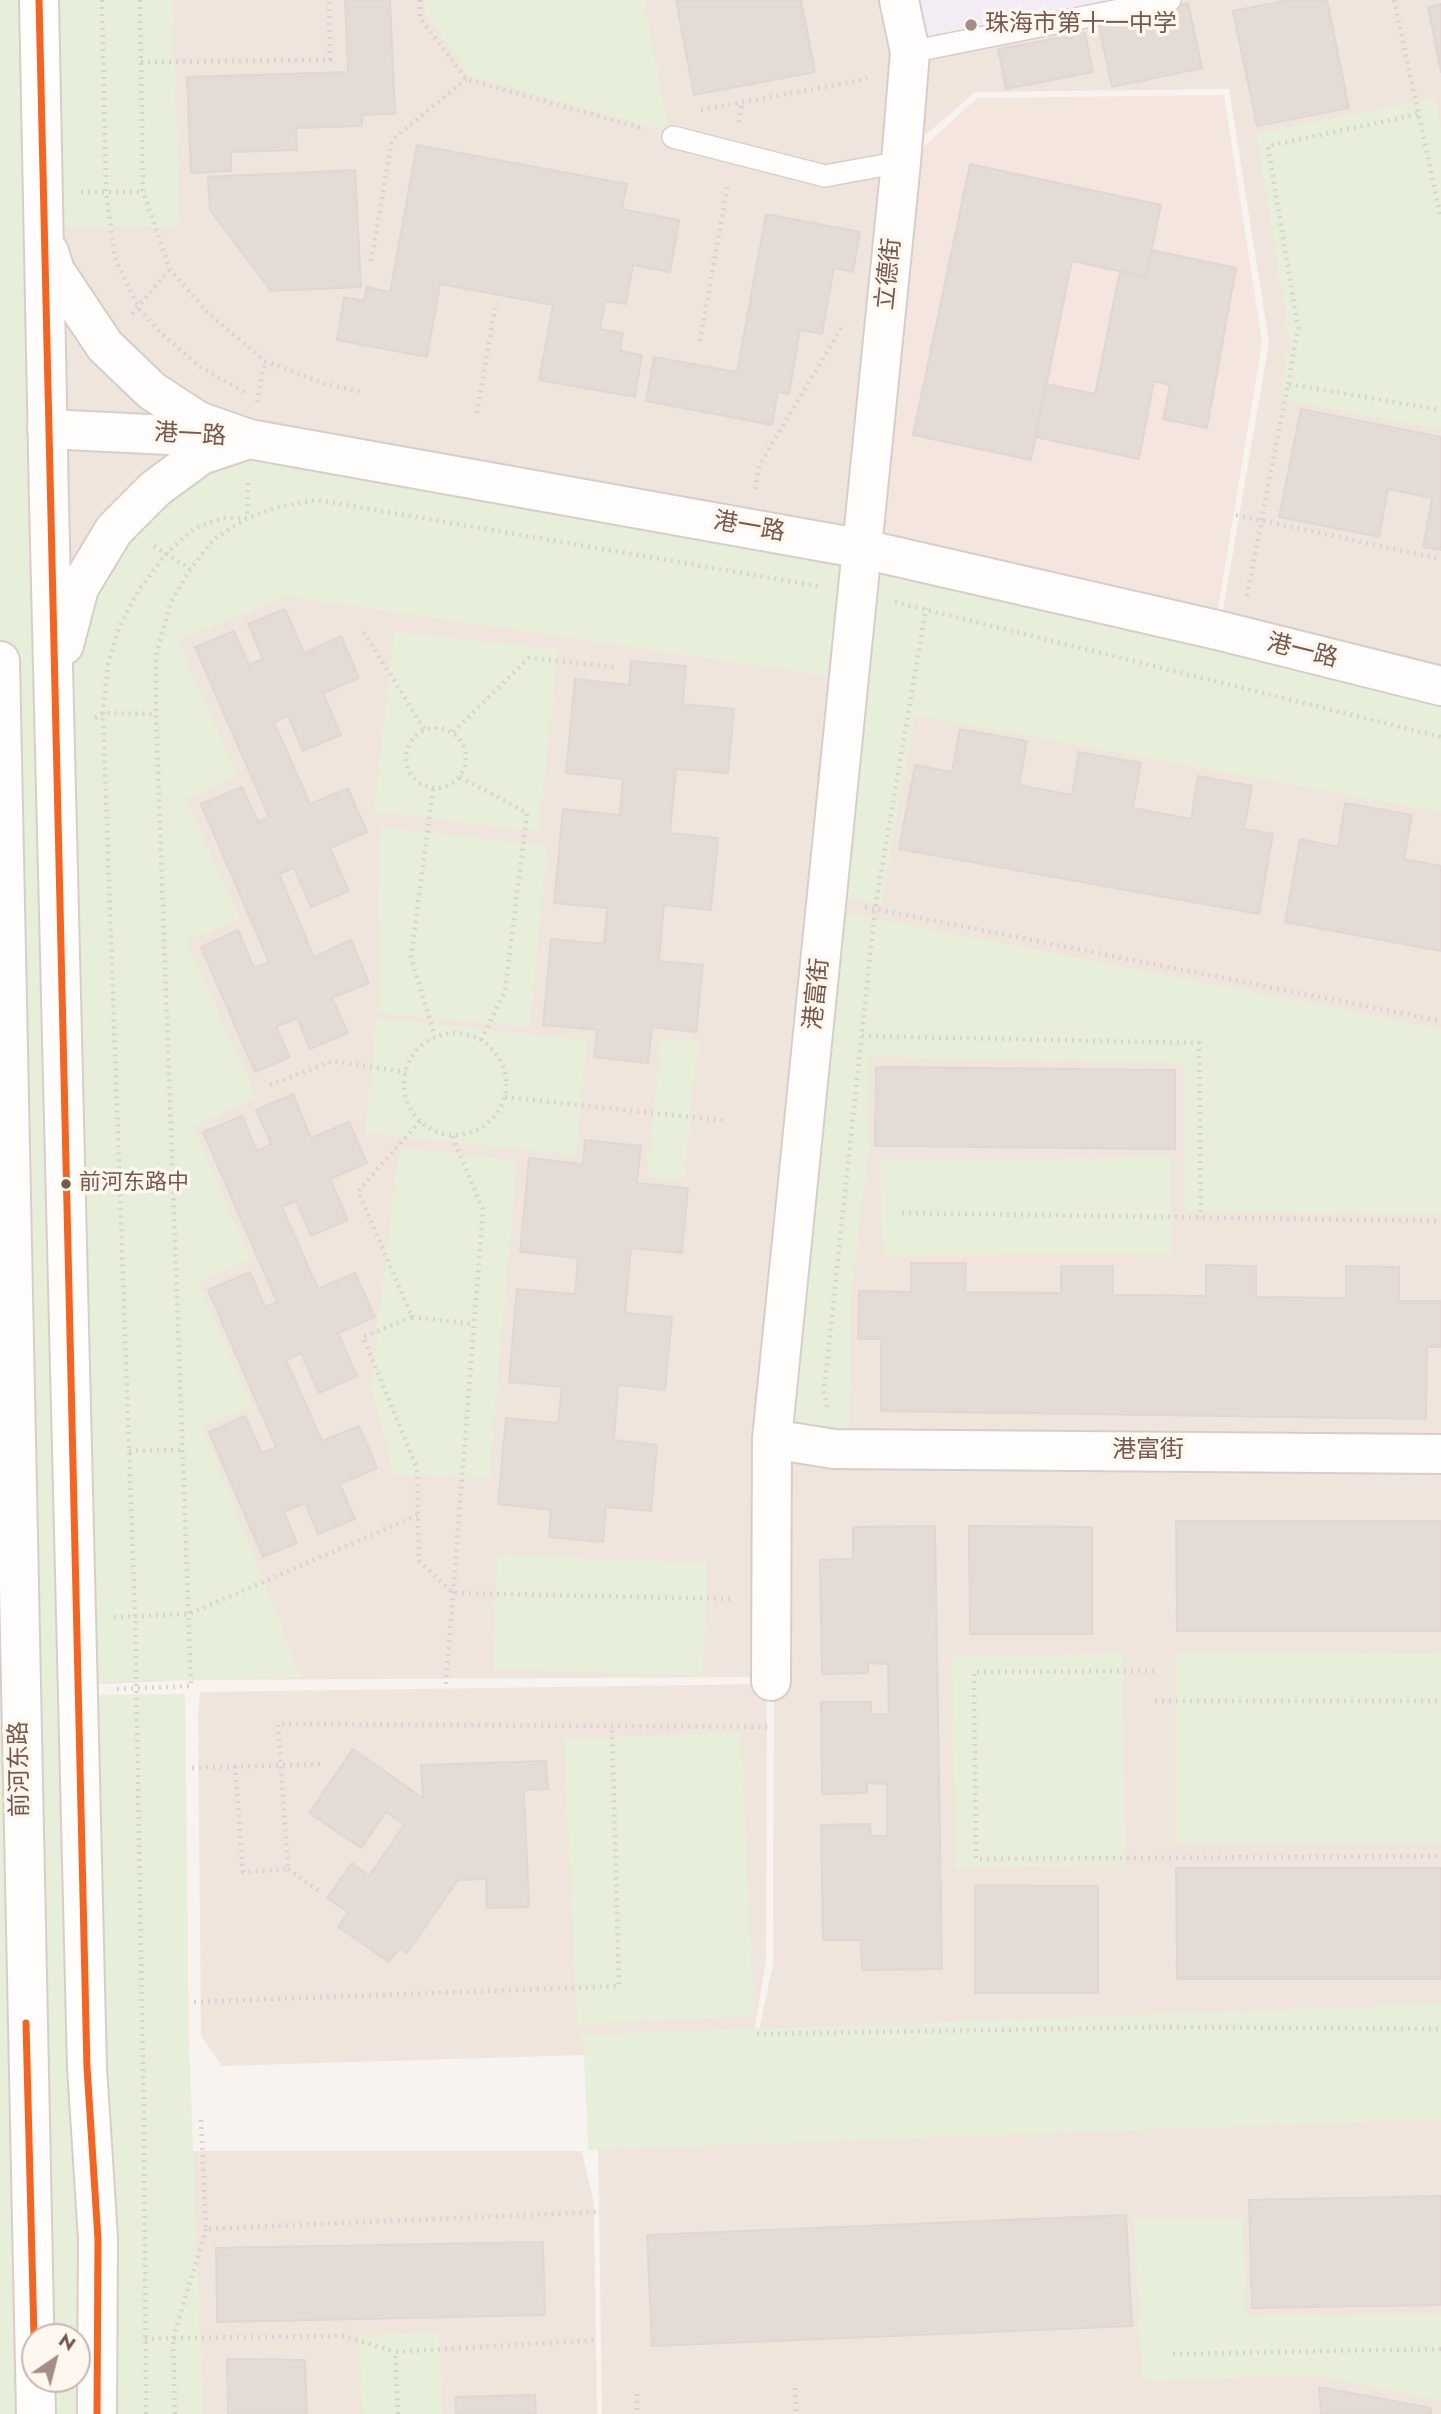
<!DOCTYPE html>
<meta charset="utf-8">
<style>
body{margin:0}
#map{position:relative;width:1441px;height:2414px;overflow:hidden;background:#f8f3ee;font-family:Jost,sans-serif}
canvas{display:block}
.north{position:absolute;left:21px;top:2323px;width:70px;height:70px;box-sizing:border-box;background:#fef7f0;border:2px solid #c8b7af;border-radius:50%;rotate:35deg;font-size:19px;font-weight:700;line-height:28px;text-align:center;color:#76584d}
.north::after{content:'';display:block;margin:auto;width:24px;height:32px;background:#a48e85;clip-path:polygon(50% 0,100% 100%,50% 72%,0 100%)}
</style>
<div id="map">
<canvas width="1441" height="2414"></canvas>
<div class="north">N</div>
</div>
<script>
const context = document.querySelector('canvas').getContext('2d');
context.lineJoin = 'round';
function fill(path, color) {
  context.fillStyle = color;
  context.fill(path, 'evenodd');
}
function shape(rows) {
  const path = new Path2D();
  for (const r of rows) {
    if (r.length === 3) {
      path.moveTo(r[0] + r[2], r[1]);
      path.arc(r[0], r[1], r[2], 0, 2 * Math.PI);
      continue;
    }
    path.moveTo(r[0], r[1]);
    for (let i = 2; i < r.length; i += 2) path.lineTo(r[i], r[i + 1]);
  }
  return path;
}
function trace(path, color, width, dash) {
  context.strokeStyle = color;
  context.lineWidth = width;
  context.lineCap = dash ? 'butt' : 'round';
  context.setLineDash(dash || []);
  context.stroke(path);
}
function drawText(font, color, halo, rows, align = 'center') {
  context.font = font + ' Jost,"Noto Sans SC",sans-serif';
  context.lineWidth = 7;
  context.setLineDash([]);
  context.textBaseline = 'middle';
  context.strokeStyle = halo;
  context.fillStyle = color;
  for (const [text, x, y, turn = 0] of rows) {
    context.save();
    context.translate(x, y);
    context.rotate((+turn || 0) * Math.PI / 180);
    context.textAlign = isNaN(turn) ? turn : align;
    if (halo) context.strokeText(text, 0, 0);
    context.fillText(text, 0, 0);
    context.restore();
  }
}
fill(shape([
 [45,0,897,0,909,55,1184,0,1441,0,1441,683,1220,628,1269,342,1229,89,975,92,898,159,859,546,54,425],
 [52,433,858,551,768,1677,194,1680,82,1685],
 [866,553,1441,688,1441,2414,602,2414,598,2152,594,2062,758,2035,773,1965,775,1442],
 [767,1684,766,1962,754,2032,684,2052,222,2066,201,2036,198,1713,200,1692],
 [100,2151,582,2151,594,2204,597,2414,104,2414]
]), '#f0e5dc');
fill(shape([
 [1224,95,1262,342,1215,627,866,546,905,164,977,98]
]), '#f5e5df');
fill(shape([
 [902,0,1158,0,912,50]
]), '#f4ecf4');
fill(shape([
 [0,0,35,0,88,2414,0,2414],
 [35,2337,77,2337,77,2379,35,2379],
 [52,0,172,0,180,227,57,227],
 [425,0,644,0,669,132,470,76,425,13],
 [1435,98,1441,129,1441,429,1280,399,1290,340,1256,134],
 [248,449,849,554,835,677,286,596,178,640,237,776,186,799,240,918,187,941,256,1097,193,1127,250,1259,198,1281,252,1406,203,1427,301,1677,86,1682,71,654,86,593,163,492],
 [872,560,1441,696,1441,812,915,715,881,904,839,896],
 [394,632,558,650,539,831,374,812],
 [380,827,547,846,530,1027,378,1013],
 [836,911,1441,1029,1441,1214,1184,1211,1184,1063,870,1057,869,1150,852,1282,849,1430,784,1426],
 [377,1018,587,1040,576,1155,365,1133],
 [661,1038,698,1042,684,1181,647,1177],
 [399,1147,517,1161,489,1478,394,1475,371,1386],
 [1171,1158,1172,1254,882,1255,881,1159],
 [497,1555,707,1563,703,1676,493,1669],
 [1177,1653,1441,1654,1441,1843,1177,1843],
 [1123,1654,1125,1865,955,1867,952,1655],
 [185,1694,189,2039,203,2414,102,2414,84,1695],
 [741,1732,754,2016,577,2024,564,1739],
 [1441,2004,1441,2119,588,2150,583,2035],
 [1134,2218,1243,2218,1246,2316,1441,2314,1441,2401,1316,2375,1142,2381],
 [439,2333,442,2414,362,2414,359,2335]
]), '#e7eed9');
const building = shape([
 [345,0,390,0,395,114,362,115,362,126,296,128,297,150,231,152,231,171,191,173,187,77,348,72,345,0],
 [676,0,801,0,815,72,694,95,676,0],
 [1289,0,1327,0,1349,108,1257,126,1233,11,1289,0],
 [1188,3,1202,68,1112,87,1098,22,1188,3],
 [1441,4,1441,72,1428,7,1441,4],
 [1085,33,1093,72,1006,89,998,49,1085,33],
 [417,145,627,184,622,209,679,220,670,272,633,265,626,304,605,301,600,329,623,333,620,351,642,355,635,397,539,380,553,305,440,284,427,357,337,340,344,297,364,301,367,287,390,292,417,145],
 [970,164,1161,205,1146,277,1072,261,1031,460,913,435,970,164],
 [355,170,361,287,271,291,210,210,208,177,355,170],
 [766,214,860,232,853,272,834,268,822,334,800,330,789,394,778,392,772,425,646,401,654,357,737,372,766,214],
 [1152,250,1236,268,1207,428,1163,419,1170,385,1154,381,1139,459,1035,437,1046,384,1095,394,1120,271,1146,277,1152,250],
 [1301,409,1441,437,1441,550,1423,547,1432,498,1388,489,1379,537,1279,517,1301,409],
 [285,609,304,653,341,636,359,678,323,693,341,735,303,751,288,716,274,722,310,804,348,788,367,832,330,848,349,891,311,907,294,868,279,874,314,957,351,940,369,983,332,998,348,1033,310,1049,297,1018,276,1027,290,1057,255,1072,201,947,238,930,254,968,269,962,201,804,242,787,258,822,269,817,195,647,234,631,249,665,263,659,248,624,285,609],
 [631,661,686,666,683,704,734,709,728,773,676,769,670,833,718,838,711,910,664,905,659,961,703,965,696,1032,652,1027,648,1063,594,1057,597,1030,543,1025,551,939,604,944,607,908,554,903,563,809,620,815,623,779,566,773,575,679,629,685,631,661],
 [960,729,1027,741,1019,785,1072,795,1079,752,1141,763,1133,808,1191,819,1198,776,1252,786,1244,829,1273,834,1259,914,899,849,915,765,952,772,960,729],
 [1345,803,1412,815,1404,859,1441,866,1441,951,1285,922,1300,839,1338,847,1345,803],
 [876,1067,1175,1070,1175,1149,875,1146,876,1067],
 [293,1094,311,1138,349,1122,367,1163,330,1179,348,1220,311,1236,296,1201,282,1207,318,1289,355,1273,375,1317,338,1333,357,1376,319,1393,301,1353,286,1360,322,1441,359,1426,377,1468,340,1484,355,1519,318,1534,305,1503,284,1512,297,1543,263,1557,209,1432,245,1416,262,1453,276,1447,208,1290,250,1272,265,1307,277,1302,203,1132,242,1116,257,1151,271,1144,256,1110,293,1094],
 [585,1140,641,1146,637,1183,688,1188,682,1253,631,1248,625,1313,672,1317,665,1390,618,1385,614,1440,657,1445,651,1511,606,1507,603,1542,549,1537,551,1510,498,1504,506,1418,558,1423,562,1387,509,1382,517,1289,575,1294,578,1258,520,1252,529,1158,583,1164,585,1140],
 [911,1263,966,1263,965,1292,1061,1293,1061,1266,1113,1266,1113,1295,1206,1296,1206,1265,1256,1266,1256,1297,1346,1298,1346,1266,1399,1267,1399,1301,1441,1301,1441,1347,1427,1347,1426,1419,881,1411,881,1339,858,1339,859,1291,911,1292,911,1263],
 [1176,1521,1441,1521,1441,1631,1177,1631,1176,1521],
 [935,1526,942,1969,862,1970,861,1940,823,1940,821,1825,870,1824,871,1836,887,1836,887,1784,867,1783,867,1793,822,1794,821,1702,871,1702,871,1714,889,1714,888,1664,868,1663,868,1673,822,1674,820,1560,853,1559,853,1527,935,1526],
 [969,1526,1092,1527,1092,1634,970,1634,969,1526],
 [353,1749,423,1798,421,1765,546,1761,548,1789,524,1790,529,1907,487,1908,486,1879,458,1880,407,1953,400,1948,389,1962,338,1927,348,1912,327,1898,352,1863,369,1876,404,1825,386,1812,361,1848,309,1813,353,1749],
 [1176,1868,1441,1868,1441,1979,1177,1979,1176,1868],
 [975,1885,1098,1886,1098,1993,975,1993,975,1885],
 [1441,2196,1441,2305,1252,2308,1249,2200,1441,2196],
 [1126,2215,1132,2326,652,2346,647,2235,1126,2215],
 [543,2242,545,2315,217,2322,216,2248,543,2242],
 [227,2359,305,2360,307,2414,228,2414,227,2359],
 [1319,2387,1431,2408,1431,2414,1321,2414,1319,2387],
 [535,2395,536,2414,456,2414,455,2397,535,2395]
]);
fill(building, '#e4dbd5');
trace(building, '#e1d6d0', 2);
const service = shape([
 [910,52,1170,0],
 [673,137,825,176,901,162]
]);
const minor = shape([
 [899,0,910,52,901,162,772,1439,834,1449,1441,1454],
 [771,1681,772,1439]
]);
const tertiary = shape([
 [47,429,249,439,863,549,1217,630,1441,686]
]);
const secondary = shape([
 [39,0,49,502,87,2067,98,2239,97,2414],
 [49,252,55,271,105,346,152,391,198,421,249,439],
 [64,645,79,588,114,530,156,488,201,455,249,439],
 [0,661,36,2414]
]);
trace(service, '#d6ceca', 24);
trace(minor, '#d6ceca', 42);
trace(tertiary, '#d6ceca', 42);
trace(secondary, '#d7ceca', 42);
trace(shape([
 [102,0,106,192,115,258,138,307,159,331,200,367,248,394],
 [140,0,143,192,170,269,208,313,265,361,325,384,364,392],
 [420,0,420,18,466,79,645,129],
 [1394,0,1441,218],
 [141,62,330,60,329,0],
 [701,110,862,80,867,77],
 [739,122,742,103],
 [81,192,143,192],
 [371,261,392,140,466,79],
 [132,314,170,269],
 [700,341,728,183],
 [1288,384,1298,328,1268,146,1419,114],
 [257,402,265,361],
 [477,413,495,308],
 [755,489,759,466,843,325],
 [1236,515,1441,559],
 [154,546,190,569],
 [1247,596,1288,384,1441,410],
 [895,602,1441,737],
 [364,632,424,729],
 [95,718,103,713,156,714],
 [436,758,30],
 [453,732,529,658,614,667],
 [460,777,527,813,505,991,481,1040],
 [433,789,411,957,435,1037],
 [865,907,1441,1021],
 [455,1084,51],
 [862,1036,1199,1043,1201,1218],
 [270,1085,332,1061,406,1072],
 [505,1097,727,1121],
 [420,1121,358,1191,412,1317,363,1337,417,1468,419,1561,453,1593,734,1599],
 [902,1213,1441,1221],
 [412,1317,474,1324],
 [827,1407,824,1391,875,909,926,608],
 [129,1451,183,1450],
 [114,1617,189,1614,418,1515],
 [1154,1671,974,1672,976,1859,1441,1856],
 [446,1684,483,1210,452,1135],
 [117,1689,191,1686,156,714,156,655,170,604,190,569,214,539,247,518,278,507,317,500,818,586],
 [1155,1701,1441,1701],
 [235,1766,243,1872,288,1869,278,1724,770,1727],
 [192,1768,325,1764],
 [288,1869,322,1893],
 [194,2002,619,1986,612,1726],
 [757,2034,1166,2027,1441,2029],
 [201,2120,206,2229,597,2212],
 [145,2339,173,2338,206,2229],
 [1173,2354,1441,2349],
 [795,2388,796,2414],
 [637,2394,637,2414],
 [146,2414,144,2122,135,1616,103,713,108,664,119,628,138,591,166,554,195,528,223,518,247,518,248,480],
 [175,2414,173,2338,345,2336,395,2352],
 [398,2414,395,2352,598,2340]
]), '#dad2d0', 4.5, [2, 5]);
trace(service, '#fefdfc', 21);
trace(minor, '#fefdfc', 38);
trace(tertiary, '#fefdfc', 38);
trace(secondary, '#fefdfc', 38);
trace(shape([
 [39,0,87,2067,98,2239,97,2414],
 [26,2023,35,2375]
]), '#f26522', 7);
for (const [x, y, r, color] of [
 [971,25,7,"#a48e85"],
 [66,1184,6,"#76584d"]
]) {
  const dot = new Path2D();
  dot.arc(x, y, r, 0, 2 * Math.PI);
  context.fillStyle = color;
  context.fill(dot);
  trace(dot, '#fef7f0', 2.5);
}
drawText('22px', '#76584d', '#fef7f0', [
 ["前河东路中",79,1184]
], 'left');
drawText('24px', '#76584d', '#fef7f0', [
 ["珠海市第十一中学",985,25]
], 'left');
drawText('24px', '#76584d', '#fef7f0', [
 ["立德街",890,274,-84],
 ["港一路",190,436,3],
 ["港一路",749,528,10],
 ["港一路",1302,652,14],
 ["港富街",818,994,-84],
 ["港富街",1148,1451],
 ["前河东路",21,1769,-91]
]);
</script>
